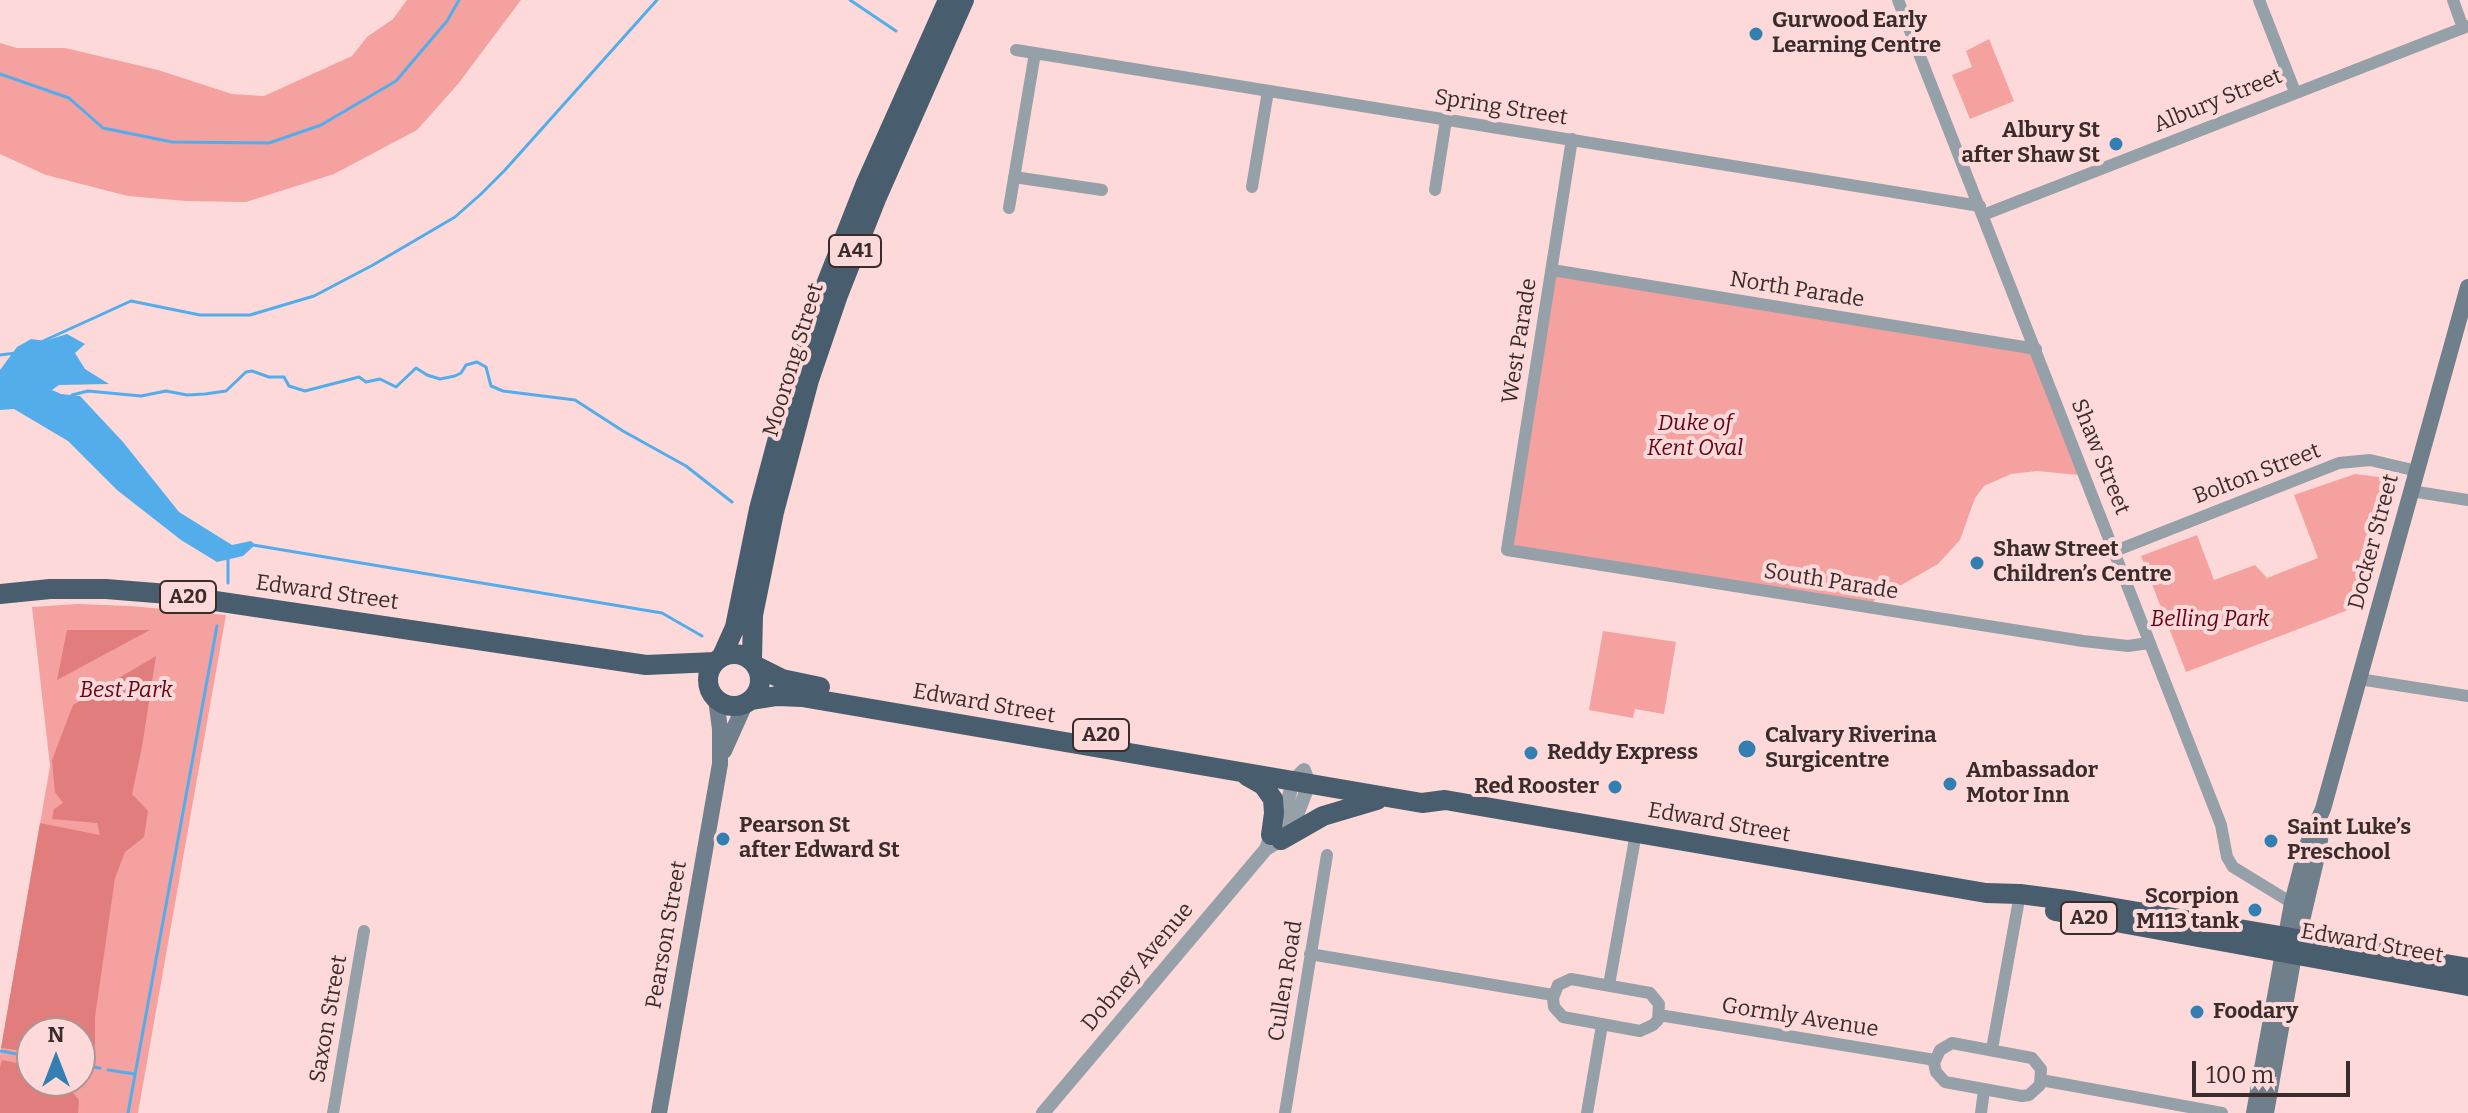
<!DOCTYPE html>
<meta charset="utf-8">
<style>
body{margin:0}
#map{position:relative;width:2468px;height:1113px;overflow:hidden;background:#fddad9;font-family:Bitter,serif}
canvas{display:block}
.north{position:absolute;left:16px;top:1017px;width:80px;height:80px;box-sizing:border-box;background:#fddad9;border:2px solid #af9493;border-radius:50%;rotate:0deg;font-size:22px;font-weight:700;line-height:32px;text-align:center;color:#392c2b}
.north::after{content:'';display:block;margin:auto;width:28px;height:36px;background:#347fb2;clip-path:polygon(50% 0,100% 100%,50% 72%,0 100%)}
.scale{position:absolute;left:2192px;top:1061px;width:158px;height:36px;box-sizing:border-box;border:4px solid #392c2b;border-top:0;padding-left:10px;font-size:24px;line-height:28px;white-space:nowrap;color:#392c2b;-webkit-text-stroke:6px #fddad9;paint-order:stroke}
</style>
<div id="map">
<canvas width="2468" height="1113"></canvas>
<div class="north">N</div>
<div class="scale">100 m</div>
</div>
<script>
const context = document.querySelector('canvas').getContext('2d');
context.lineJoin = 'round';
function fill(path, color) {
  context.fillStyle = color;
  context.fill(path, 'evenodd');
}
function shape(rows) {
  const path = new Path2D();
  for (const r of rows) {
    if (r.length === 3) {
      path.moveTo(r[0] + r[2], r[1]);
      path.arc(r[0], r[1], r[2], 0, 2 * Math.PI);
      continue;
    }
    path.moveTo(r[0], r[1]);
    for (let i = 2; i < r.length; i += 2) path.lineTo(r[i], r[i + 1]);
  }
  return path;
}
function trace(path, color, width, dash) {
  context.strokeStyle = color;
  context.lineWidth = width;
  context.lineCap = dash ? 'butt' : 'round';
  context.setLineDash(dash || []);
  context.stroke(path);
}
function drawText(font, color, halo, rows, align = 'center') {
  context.font = font + ' Bitter,serif';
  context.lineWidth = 8;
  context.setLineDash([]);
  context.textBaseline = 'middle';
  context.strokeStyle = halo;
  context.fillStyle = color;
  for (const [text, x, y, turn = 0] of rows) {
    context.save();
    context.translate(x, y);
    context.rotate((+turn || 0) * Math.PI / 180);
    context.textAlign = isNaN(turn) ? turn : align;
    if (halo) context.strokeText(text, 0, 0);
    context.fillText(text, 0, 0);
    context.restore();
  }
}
fill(shape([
 [407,0,521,0,458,84,417,130,334,174,246,202,186,201,128,196,46,175,0,154,0,43,17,48,65,48,158,70,232,94,264,96,352,56,367,37,393,19],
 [1989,39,2014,101,1970,119,1952,75,1972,67,1966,51],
 [1552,270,2036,349,2079,475,2037,471,2011,474,1984,486,1975,498,1960,540,1938,564,1896,588,1881,592,1869,608,1507,550],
 [2355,474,2379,477,2389,484,2356,607,2186,672,2141,556,2197,535,2214,580,2255,565,2267,578,2318,558,2294,495],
 [78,604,131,606,226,615,138,1113,0,1113,0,1055,50,766,32,607],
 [32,1033,80,1033,80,1081,32,1081],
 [1603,631,1676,642,1664,714,1635,709,1633,718,1589,710]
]), '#f5a1a0');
fill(shape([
 [67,630,150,630,57,680],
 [156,656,142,747,132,794,148,811,144,837,125,852,115,878,95,1017,95,1045,90,1060,80,1059,80,1033,32,1033,32,1052,1,1048,40,823,100,835,97,823,52,819,54,809,63,803,55,792,52,760,73,705],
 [2,1060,32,1066,32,1081,63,1081,79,1100,78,1113,0,1113,0,1067]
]), '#e27d7e');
fill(shape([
 [67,334,85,344,75,353,85,369,109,384,59,385,52,390,61,394,80,396,123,442,179,512,232,545,251,541,255,545,243,556,217,562,181,540,117,490,68,441,14,409,0,410,0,370,17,347,31,339,45,341]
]), '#53adeb');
trace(shape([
 [850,0,896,31],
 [0,74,69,98,103,128,172,142,269,143,321,125,396,81,447,21,459,0],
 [41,342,131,301,200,315,250,315,314,296,373,265,455,217,481,194,505,170,657,0],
 [0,355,16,353],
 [72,395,88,391,141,396,166,391,187,395,205,394,226,391,246,372,252,371,269,377,284,377,289,386,305,391,359,377,366,382,380,379,396,387,416,368,427,375,440,379,455,376,461,373,466,365,477,362,486,367,491,386,503,391,575,400,623,431,686,466,732,502],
 [253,545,662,613,702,636],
 [228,583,228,559],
 [1,1051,32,1057],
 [80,1065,100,1068],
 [108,1070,135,1074],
 [128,1113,217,626]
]), '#53adeb', 3);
trace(shape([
 [1898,0,2221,825,2227,857,2233,867,2292,903],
 [2259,0,2295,92],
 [2453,0,2463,28],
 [1016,50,1980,206],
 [1572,139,1507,550,2083,641,2128,646,2149,643],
 [1014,177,1102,190],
 [1252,187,1268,91],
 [1435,190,1446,120],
 [1009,208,1035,53],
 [1983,215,2468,26],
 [1552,270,2036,349],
 [2411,491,2468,500],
 [2115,551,2339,463,2370,460,2417,471],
 [2359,679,2468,696],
 [1310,954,1553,995],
 [1571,979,1650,993,1659,1004,1658,1020,1653,1025,1640,1031,1563,1017,1554,1007,1553,998,1558,985,1571,979],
 [1609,985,1636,833],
 [1659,1015,1935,1060],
 [1952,1043,2032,1058,2041,1069,2040,1085,2029,1095,2022,1096,1945,1082,1936,1072,1934,1063,1940,1050,1952,1043],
 [1992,1049,2020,894],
 [2041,1080,2222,1113],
 [333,1113,364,931],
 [1285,1113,1327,855],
 [1587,1113,1602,1025],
 [1981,1113,1984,1090]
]), '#95a0a8', 12);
trace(shape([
 [1043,1113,1266,849,1281,840,1293,825,1309,784,1304,770,1293,781,1283,819,1271,835,1266,849]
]), '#95a0a8', 14);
trace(shape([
 [724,751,745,704],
 [659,1113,720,764,720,729,716,699],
 [2254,1113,2292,903,2307,845,2323,809,2468,287],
 [2266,1113,2294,955,2319,848,2322,823]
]), '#6f7f8b', 16);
trace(shape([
 [0,594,50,589,106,589,168,594,646,665,715,662],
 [734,680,26],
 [722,656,735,627,759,509,794,378,825,287,866,183,948,0],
 [752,659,753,615,774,512,809,380,838,295,876,199,964,0],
 [758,667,782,679,820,687],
 [752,700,777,696,802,697,1422,803,1445,800,1986,893,2020,894,2074,901,2468,968],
 [1247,776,1263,785,1273,799,1274,813,1271,835],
 [1281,840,1323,816,1377,800],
 [2055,911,2468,986]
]), '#485e6e', 20);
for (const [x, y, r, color] of [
 [1756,34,8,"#347fb2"],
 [2116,144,8,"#347fb2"],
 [1977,563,8,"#347fb2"],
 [1747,749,10,"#347fb2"],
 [1531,753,8,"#347fb2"],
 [1950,784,8,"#347fb2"],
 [1615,787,8,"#347fb2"],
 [723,839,8,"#347fb2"],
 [2271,841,8,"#347fb2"],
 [2255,910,8,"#347fb2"],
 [2197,1012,8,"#347fb2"]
]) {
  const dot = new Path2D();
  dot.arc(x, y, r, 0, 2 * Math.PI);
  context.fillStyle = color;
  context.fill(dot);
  trace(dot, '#fddad9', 3);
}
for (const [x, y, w] of [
 [855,251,52],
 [188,597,56],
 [1101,735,56],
 [2089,918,56]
]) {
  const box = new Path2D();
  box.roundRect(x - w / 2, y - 16, w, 32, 6);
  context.fillStyle = '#fddad9';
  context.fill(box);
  trace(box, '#392c2b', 2);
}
drawText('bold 20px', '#392c2b', null, [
 ["A41",855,251],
 ["A20",188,597],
 ["A20",1101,735],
 ["A20",2089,918]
]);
drawText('bold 22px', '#392c2b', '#fddad9', [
 ["Gurwood Early",1772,21],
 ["Learning Centre",1772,46],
 ["Albury St",2100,131,"right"],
 ["after Shaw St",2100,156,"right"],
 ["Shaw Street",1993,550],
 ["Children’s Centre",1993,575],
 ["Calvary Riverina",1765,736],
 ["Surgicentre",1765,761],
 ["Reddy Express",1547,753],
 ["Ambassador",1966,771],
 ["Motor Inn",1966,796],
 ["Red Rooster",1599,787,"right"],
 ["Pearson St",739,826],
 ["after Edward St",739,851],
 ["Saint Luke’s",2287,828],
 ["Preschool",2287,853],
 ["Scorpion",2239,897,"right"],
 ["M113 tank",2239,922,"right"],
 ["Foodary",2213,1012]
], 'left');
drawText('22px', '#392c2b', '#fddad9', [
 ["Albury Street",2218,101,-22],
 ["Spring Street",1501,108,9],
 ["North Parade",1797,290,9],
 ["West Parade",1520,341,-81],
 ["Moorong Street",794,360,-73],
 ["Shaw Street",2100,457,68],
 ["Bolton Street",2257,474,-21],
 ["Docker Street",2374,542,-75],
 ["South Parade",1831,582,9],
 ["Edward Street",327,593,8],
 ["Edward Street",984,704,10],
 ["Edward Street",1719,823,10],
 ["Pearson Street",667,935,-80],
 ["Edward Street",2372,944,10],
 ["Dobney Avenue",1138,967,-50],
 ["Cullen Road",1286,981,-81],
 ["Gormly Avenue",1800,1018,9],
 ["Saxon Street",329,1019,-80]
]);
drawText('italic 22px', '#630315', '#fddad9', [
 ["Duke of",1695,424],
 ["Kent Oval",1695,449],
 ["Belling Park",2210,620],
 ["Best Park",126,691]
]);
</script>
